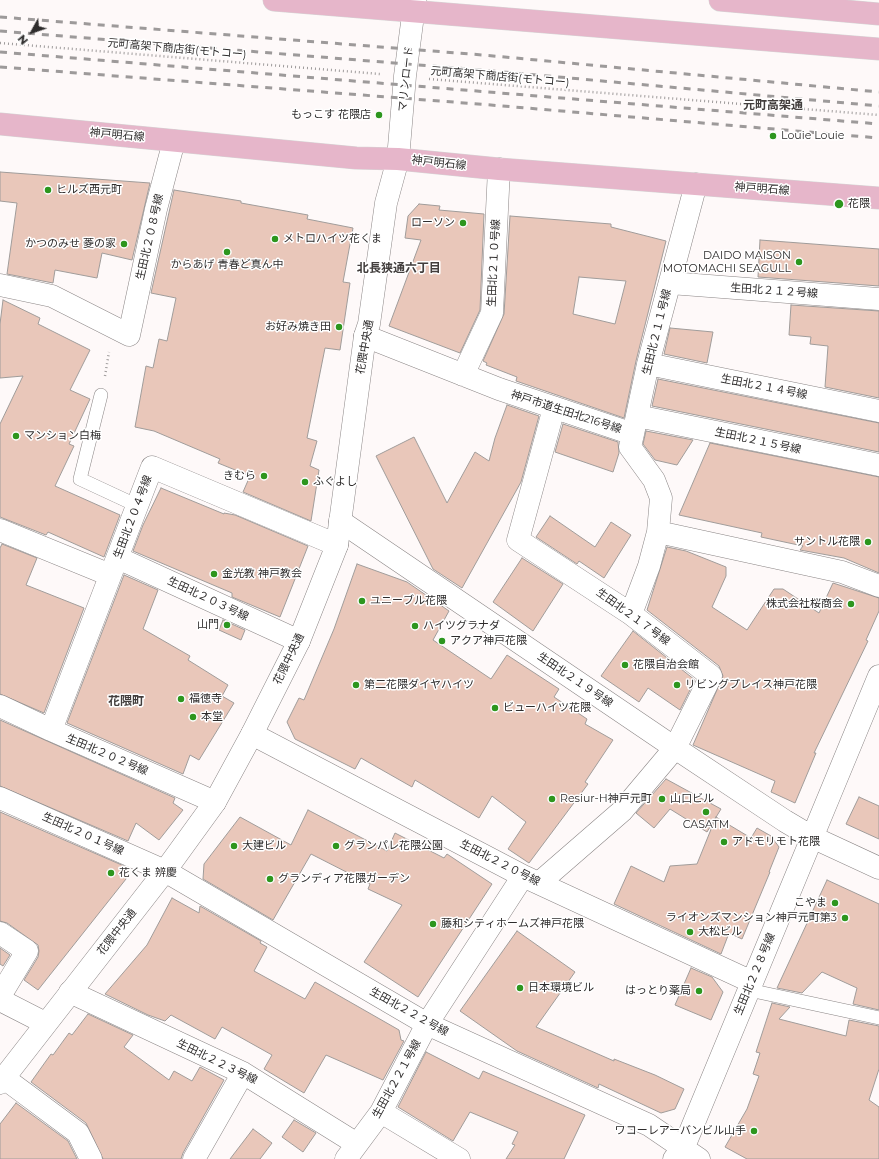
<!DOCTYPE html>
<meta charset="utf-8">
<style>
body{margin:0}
#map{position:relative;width:879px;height:1159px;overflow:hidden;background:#fef9f9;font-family:Montserrat,sans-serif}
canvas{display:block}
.north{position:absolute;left:12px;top:12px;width:40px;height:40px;-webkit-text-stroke:3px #fff;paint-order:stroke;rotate:230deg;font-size:11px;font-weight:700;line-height:16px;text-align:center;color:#2e2c2c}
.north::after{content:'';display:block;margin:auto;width:14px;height:18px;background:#2e2c2c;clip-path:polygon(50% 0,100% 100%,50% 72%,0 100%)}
</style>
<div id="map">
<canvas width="879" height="1159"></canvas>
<div class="north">N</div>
</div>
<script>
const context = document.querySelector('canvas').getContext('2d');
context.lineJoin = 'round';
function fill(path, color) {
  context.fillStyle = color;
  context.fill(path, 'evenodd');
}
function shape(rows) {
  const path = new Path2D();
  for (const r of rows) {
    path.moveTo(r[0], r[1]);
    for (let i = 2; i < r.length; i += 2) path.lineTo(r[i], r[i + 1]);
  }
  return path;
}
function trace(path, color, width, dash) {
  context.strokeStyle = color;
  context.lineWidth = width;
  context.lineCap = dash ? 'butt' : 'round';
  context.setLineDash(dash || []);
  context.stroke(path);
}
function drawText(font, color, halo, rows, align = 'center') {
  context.font = font + ' Montserrat,"Noto Sans JP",sans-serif';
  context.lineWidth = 3;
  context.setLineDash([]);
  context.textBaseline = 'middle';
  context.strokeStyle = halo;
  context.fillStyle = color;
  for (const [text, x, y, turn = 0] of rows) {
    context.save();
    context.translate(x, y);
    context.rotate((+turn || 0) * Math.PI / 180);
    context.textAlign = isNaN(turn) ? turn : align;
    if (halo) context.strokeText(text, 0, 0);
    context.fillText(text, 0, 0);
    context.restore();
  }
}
const building = shape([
 [0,172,150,183,132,260,102,253,97,278,55,270,53,283,7,274,17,203,0,201,0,172],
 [174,190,241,201,241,203,308,215,307,219,353,228,343,282,350,283,340,350,325,348,307,438,317,441,310,466,319,470,311,521,243,492,250,476,218,463,220,459,154,431,135,427,146,366,153,368,159,339,167,341,176,298,151,293,174,190],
 [419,204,440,206,439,210,484,214,480,310,460,353,389,326,421,240,405,238,408,216,419,204],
 [510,216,611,224,611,227,666,241,636,361,624,418,516,381,517,377,486,365,487,363,483,361,504,314,510,216],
 [579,277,626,281,615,324,573,314,579,277],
 [760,240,879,249,879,286,758,277,760,240],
 [3,300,40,318,38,324,90,350,70,390,90,399,69,444,74,446,55,486,120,515,104,557,48,532,46,535,0,517,0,424,23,376,0,378,0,324,3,300],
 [791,305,879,311,879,398,825,387,828,346,810,344,811,337,789,335,791,305],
 [670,328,713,332,707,363,664,354,670,328],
 [658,379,879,423,879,452,652,406,658,379],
 [507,405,539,416,521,482,462,588,433,569,376,456,414,437,447,503,475,452,489,461,495,438,507,405],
 [563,424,618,442,619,453,613,472,555,452,563,424],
 [646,431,693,440,677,465,655,460,643,444,646,431],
 [710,443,879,477,879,573,844,558,800,550,803,546,761,537,762,533,679,515,710,443],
 [161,488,224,514,224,513,235,515,308,546,280,617,232,597,232,593,133,551,143,525,161,488],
 [550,516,595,547,611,522,631,535,604,578,579,561,577,564,536,537,550,516],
 [2,544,37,558,26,585,84,608,44,713,0,694,0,548,2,544],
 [667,547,686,551,726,567,726,576,712,607,747,630,774,589,783,589,819,613,833,583,879,598,879,611,866,640,868,641,814,753,816,753,795,803,771,792,775,781,693,745,723,676,719,666,647,610,667,547],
 [522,558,563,584,533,631,493,602,522,558],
 [357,564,407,582,449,611,433,640,491,679,507,655,559,689,554,697,587,719,585,724,613,740,585,782,588,784,529,863,508,849,526,822,492,796,479,818,415,780,412,787,361,758,355,769,295,739,287,722,299,698,304,700,334,629,357,564],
 [124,575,158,590,143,629,190,656,188,660,228,685,222,696,234,703,199,760,190,755,183,774,67,723,124,575],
 [223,620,245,630,241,640,219,630,223,620],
 [633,631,695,680,680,710,648,688,639,702,601,676,633,631],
 [0,720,175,798,173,803,183,810,159,840,136,823,128,841,0,786,0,720],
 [666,779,721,809,707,832,670,809,654,828,636,813,666,779],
 [859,797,879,806,879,839,846,824,859,797],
 [308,810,387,851,395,833,444,858,447,854,492,884,418,997,364,962,402,905,368,889,370,884,311,854,273,920,203,879,204,864,240,817,291,845,308,810],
 [0,812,124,866,126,879,38,990,24,980,38,957,39,951,38,945,7,923,0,921,0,812],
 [716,817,751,838,757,828,771,836,779,847,769,872,770,872,742,939,729,933,721,954,614,904,631,866,664,882,670,866,697,864,716,817],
 [827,880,879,904,879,1010,853,1004,857,988,822,972,802,993,777,988,827,880],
 [172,898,199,913,200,906,261,941,260,943,267,947,254,971,305,999,315,982,399,1030,401,1040,404,1041,383,1080,326,1055,304,1093,264,1069,272,1055,222,1027,215,1039,171,1015,165,1021,148,1015,105,994,147,945,172,898],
 [517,931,575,972,536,1027,614,1061,614,1059,655,1075,684,1089,675,1109,661,1113,599,1084,598,1088,517,1051,460,1011,517,931],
 [0,948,10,955,3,966,0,964,0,948],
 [691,968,712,977,723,992,711,1020,675,1005,691,968],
 [772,1003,790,1007,779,1019,846,1036,849,1020,879,1026,879,1069,869,1100,879,1107,879,1159,747,1159,725,1147,747,1109,759,1076,753,1074,760,1053,756,1052,772,1003],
 [88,1014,133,1035,124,1047,169,1080,174,1071,192,1081,200,1067,224,1080,183,1153,181,1159,103,1159,86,1123,31,1082,51,1054,53,1055,69,1033,72,1035,88,1014],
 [426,1052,479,1079,483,1071,585,1115,564,1159,506,1159,515,1145,512,1144,518,1132,470,1112,453,1141,398,1107,426,1052],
 [16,1103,68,1141,77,1159,0,1159,0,1124,16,1103],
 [294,1120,316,1133,303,1152,282,1137,294,1120],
 [253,1129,272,1143,260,1159,230,1159,253,1129]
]);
fill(building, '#e9c7ba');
trace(building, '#a09c9a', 1);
const lane = shape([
 [101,395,80,479,138,506],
 [749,990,879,1018]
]);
const street = shape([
 [670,283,879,299],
 [0,285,52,296,129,335,156,209,174,141],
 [365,336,499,389,633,434,630,447,654,480,661,498,658,532,649,566,631,614],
 [648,364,879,411],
 [463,375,492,313,499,169],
 [637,416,879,465],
 [633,434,648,364,696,184],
 [340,521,675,748,785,821,812,837],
 [0,530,110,575],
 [658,532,842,572,879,586],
 [118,558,299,641],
 [0,706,51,730,215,802],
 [51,730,152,467,337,545],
 [252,734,523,876,752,982],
 [0,798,165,871,427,1024,649,1125,699,1159],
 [539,883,622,811,675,748,711,676,631,614,518,540,554,408],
 [0,933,27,951,0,996],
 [70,992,243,1073,357,1144],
 [0,1000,45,1023],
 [4,1078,78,1133,91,1159],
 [381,1112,459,1159],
 [194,1159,243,1073],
 [346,1159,381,1112,427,1024,523,876],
 [674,1159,683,1149,879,676]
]);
const secondary = shape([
 [812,837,879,868],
 [0,1083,165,871,215,802,252,734,299,641,337,545,365,336,369,324,386,203,398,159,405,76,415,0]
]);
const primary = shape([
 [274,0,879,49],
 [720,0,879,14],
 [0,124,356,158,398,159,499,169,879,198]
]);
trace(lane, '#8b8686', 14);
trace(street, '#8b8686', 23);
trace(secondary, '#8b8686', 23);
trace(primary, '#d5d5d5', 23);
trace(shape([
 [0,43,380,74],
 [429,79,879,115],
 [105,376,109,352]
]), '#9e9b9b', 2.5, [1, 3]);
trace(lane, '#fff', 13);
trace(street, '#fff', 22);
trace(secondary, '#fff', 22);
trace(primary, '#e6b6ca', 22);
trace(shape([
 [0,17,483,55,879,92],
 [0,31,481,70,879,106],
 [0,52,879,124],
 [0,67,491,105,879,138]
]), '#9d9a9a', 3, [7, 7]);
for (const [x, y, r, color] of [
 [379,115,4,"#2d961e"],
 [773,136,4,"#2d961e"],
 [48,190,4,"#2d961e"],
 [839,204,5,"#2d961e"],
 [463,223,4,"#2d961e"],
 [275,239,4,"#2d961e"],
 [124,244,4,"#2d961e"],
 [227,252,4,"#2d961e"],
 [799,262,4,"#2d961e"],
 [339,327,4,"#2d961e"],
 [16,436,4,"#2d961e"],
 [264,476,4,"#2d961e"],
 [305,482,4,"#2d961e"],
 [868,542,4,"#2d961e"],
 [214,574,4,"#2d961e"],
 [362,601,4,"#2d961e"],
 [851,604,4,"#2d961e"],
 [227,625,4,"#2d961e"],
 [415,626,4,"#2d961e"],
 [442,641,4,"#2d961e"],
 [625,665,4,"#2d961e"],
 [356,685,4,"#2d961e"],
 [677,685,4,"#2d961e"],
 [181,699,4,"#2d961e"],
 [495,708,4,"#2d961e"],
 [193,717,4,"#2d961e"],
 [552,799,4,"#2d961e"],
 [662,799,4,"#2d961e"],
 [706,812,4,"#2d961e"],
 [724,842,4,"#2d961e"],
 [234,846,4,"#2d961e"],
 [336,846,4,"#2d961e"],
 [111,873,4,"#2d961e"],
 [270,879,4,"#2d961e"],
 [835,903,4,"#2d961e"],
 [845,918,4,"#2d961e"],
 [433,924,4,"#2d961e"],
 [690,932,4,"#2d961e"],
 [520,988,4,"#2d961e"],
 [699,991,4,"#2d961e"],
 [754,1131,4,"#2d961e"]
]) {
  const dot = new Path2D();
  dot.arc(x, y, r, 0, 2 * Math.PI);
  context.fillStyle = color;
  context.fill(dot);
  trace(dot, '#fff', 1.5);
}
drawText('11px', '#2e2c2c', '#fff', [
 ["元町高架下商店街(モトコー)",177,49,5],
 ["元町高架下商店街(モトコー)",500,77,5],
 ["マリンロード",406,79,-84],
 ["神戸明石線",117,135,5],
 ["神戸明石線",439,163,6],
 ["神戸明石線",762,189,4],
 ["生田北２０８号線",150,237,-77],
 ["生田北２１０号線",494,263,-87],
 ["生田北２１２号線",774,291,4],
 ["生田北２１１号線",657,332,-76],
 ["花隈中央通",365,347,-80],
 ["生田北２１４号線",764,387,11],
 ["神戸市道生田北216号線",566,412,18],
 ["生田北２１５号線",758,441,12],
 ["生田北２０４号線",133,517,-69],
 ["生田北２０３号線",208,599,25],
 ["生田北２１７号線",633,617,36],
 ["花隈中央通",289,659,-64],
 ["生田北２１９号線",575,680,34],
 ["生田北２０２号線",107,755,23],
 ["生田北２０１号線",83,834,24],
 ["生田北２２０号線",500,863,27],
 ["花隈中央通",117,932,-52],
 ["生田北２２８号線",755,974,-67],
 ["生田北２２２号線",409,1012,29],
 ["生田北２２３号線",217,1062,26],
 ["生田北２２１号線",397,1079,-61]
]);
drawText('11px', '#2e2c2c', '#fff', [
 ["もっこす 花隈店",371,115,"right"],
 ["Louie Louie",781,136],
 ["ヒルズ西元町",56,190],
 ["花隈",848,204],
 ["ローソン",455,223,"right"],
 ["メトロハイツ花くま",283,239],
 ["かつのみせ 菱の家",116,244,"right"],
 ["DAIDO MAISON",791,256,"right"],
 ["MOTOMACHI SEAGULL",791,269,"right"],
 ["からあげ 青春ど真ん中",227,265,"center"],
 ["お好み焼き田",331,327,"right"],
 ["マンション白梅",24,436],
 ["きむら",256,476,"right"],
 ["ふぐよし",313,482],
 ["サントル花隈",860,542,"right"],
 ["金光教 神戸教会",222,574],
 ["ユニーブル花隈",370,601],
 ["株式会社桜商会",843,604,"right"],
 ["山門",219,625,"right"],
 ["ハイツグラナダ",423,626],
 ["アクア神戸花隈",450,641],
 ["花隈自治会館",633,665],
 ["第二花隈ダイヤハイツ",364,685],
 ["リビングプレイス神戸花隈",685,685],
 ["福徳寺",189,699],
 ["ビューハイツ花隈",503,708],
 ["本堂",201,717],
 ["Resiur-H神戸元町",560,799],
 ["山口ビル",670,799],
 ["CASATM",706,825,"center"],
 ["アドモリモト花隈",732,842],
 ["大建ビル",242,846],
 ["グランパレ花隈公園",344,846],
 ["花くま 辨慶",119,873],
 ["グランディア花隈ガーデン",278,879],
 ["こやま",827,903,"right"],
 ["ライオンズマンション神戸元町第3",837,918,"right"],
 ["藤和シティホームズ神戸花隈",441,924],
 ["大松ビル",698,932],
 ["日本環境ビル",528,988],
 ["はっとり薬局",691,991,"right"],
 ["ワコーレアーバンビル山手",746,1131,"right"]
], 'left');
drawText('bold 12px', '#423e3d', '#fff', [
 ["元町高架通",773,105],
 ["北長狭通六丁目",399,268],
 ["花隈町",126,701]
]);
</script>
